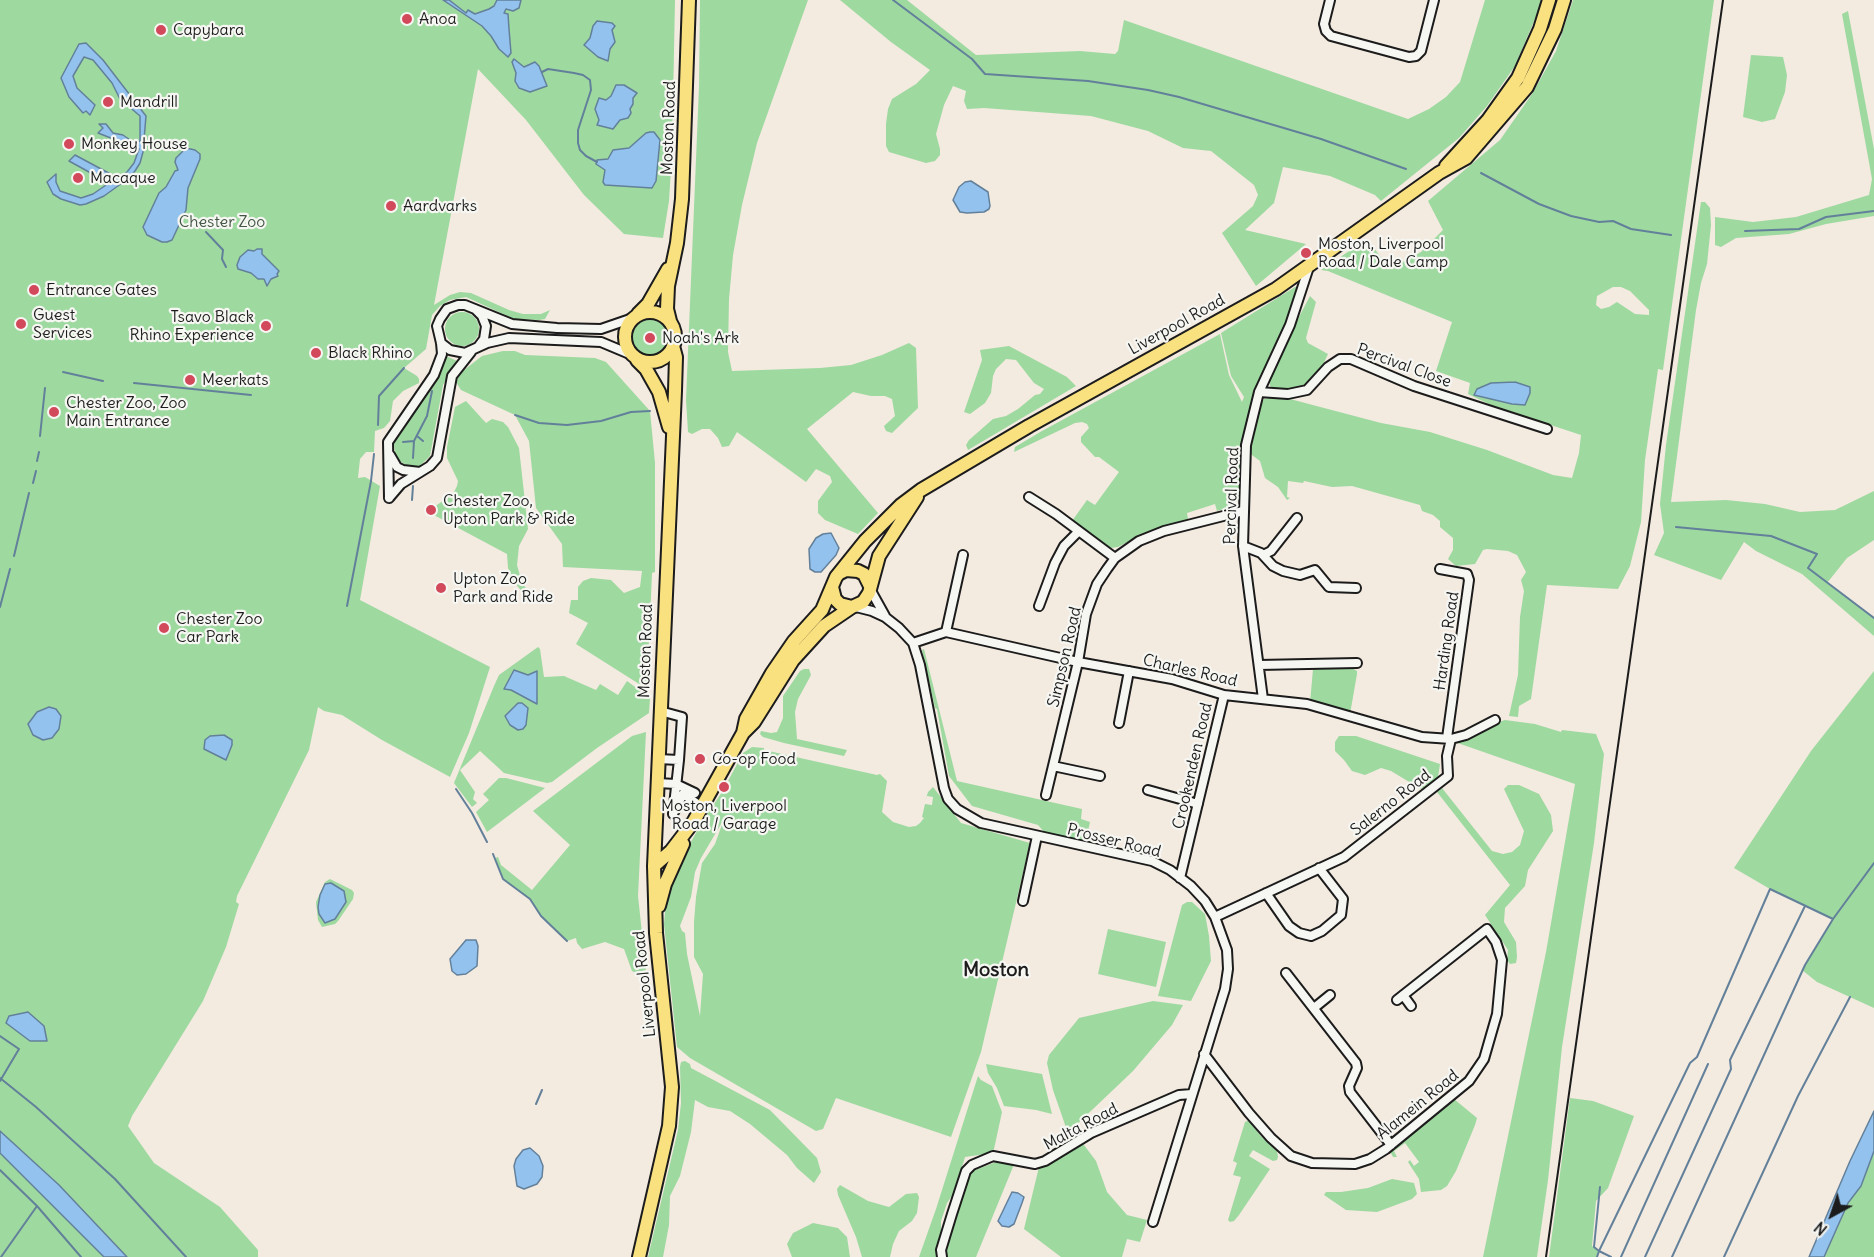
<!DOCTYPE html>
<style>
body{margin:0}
#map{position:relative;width:1874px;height:1257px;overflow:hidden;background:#f3eae0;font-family:Delius,sans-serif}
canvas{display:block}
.north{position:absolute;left:1802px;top:1185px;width:60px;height:60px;-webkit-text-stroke:4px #f6f6f2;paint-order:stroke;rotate:220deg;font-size:16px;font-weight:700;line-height:24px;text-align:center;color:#1c1c1c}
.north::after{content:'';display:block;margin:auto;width:21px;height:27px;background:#1c1c1c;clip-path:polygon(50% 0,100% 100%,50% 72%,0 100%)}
</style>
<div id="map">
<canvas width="1874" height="1257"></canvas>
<div class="north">N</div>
</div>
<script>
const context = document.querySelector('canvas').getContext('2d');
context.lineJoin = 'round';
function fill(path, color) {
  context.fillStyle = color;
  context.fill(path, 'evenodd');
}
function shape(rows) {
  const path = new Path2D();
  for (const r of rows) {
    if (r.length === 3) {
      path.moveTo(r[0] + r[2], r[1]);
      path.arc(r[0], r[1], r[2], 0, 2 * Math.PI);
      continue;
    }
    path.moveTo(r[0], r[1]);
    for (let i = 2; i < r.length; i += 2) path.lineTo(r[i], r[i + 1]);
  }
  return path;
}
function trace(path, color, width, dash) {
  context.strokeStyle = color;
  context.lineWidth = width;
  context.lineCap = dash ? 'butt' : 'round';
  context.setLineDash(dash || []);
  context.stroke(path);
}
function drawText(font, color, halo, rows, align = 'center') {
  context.font = font + ' Delius,sans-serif';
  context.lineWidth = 4.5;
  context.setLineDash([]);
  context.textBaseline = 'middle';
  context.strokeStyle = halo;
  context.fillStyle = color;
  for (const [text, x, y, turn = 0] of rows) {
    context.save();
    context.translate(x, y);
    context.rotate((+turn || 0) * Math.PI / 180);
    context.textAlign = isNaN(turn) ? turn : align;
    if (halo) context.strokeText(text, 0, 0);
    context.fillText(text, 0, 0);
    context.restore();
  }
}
fill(shape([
 [0,0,675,0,672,153,669,201,663,238,624,234,584,195,526,120,478,69,434,305,450,295,460,292,471,293,509,310,523,314,541,314,550,310,545,319,539,320,514,319,466,297,450,300,440,306,432,315,426,349,404,368,417,376,419,379,419,383,403,391,393,401,390,421,384,428,375,431,374,452,366,452,360,459,358,478,365,477,380,486,360,600,490,667,469,733,450,777,382,740,342,715,324,711,318,707,309,750,237,896,236,902,239,904,226,947,203,1001,132,1116,128,1126,154,1163,220,1207,258,1250,258,1257,127,1257,59,1185,0,1131],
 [700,0,808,0,757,143,742,205,733,255,729,299,728,352,732,371,820,368,851,365,882,355,909,343,916,348,918,408,892,433,886,431,884,426,895,416,892,399,885,396,871,396,853,392,807,429,878,513,858,534,825,520,818,513,818,501,832,482,830,476,816,469,806,482,737,432,729,446,722,447,718,438,710,429,702,429,692,434,688,432,686,400,699,87],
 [840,0,907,0,976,55,1080,51,1115,54,1118,51,1124,20,1408,119,1429,109,1446,97,1460,82,1485,0,1543,0,1515,66,1487,106,1459,138,1381,201,1375,195,1330,176,1283,167,1274,203,1245,230,1306,244,1256,286,1222,233,1253,206,1258,195,1254,185,1211,151,1183,148,1148,131,1091,116,984,108,967,109,964,101,966,91,953,86,944,105,936,134,940,149,940,155,935,161,926,163,889,152,886,146,886,124,888,109,892,99,916,84,930,70,891,42],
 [1573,0,1714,0,1663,370,1658,369,1645,460,1641,522,1630,566,1618,589,1547,585,1531,699,1519,706,1518,717,1509,716,1518,675,1520,617,1524,591,1521,580,1526,572,1517,555,1508,551,1487,549,1483,550,1475,564,1456,566,1448,559,1453,550,1453,538,1440,527,1440,521,1433,515,1422,511,1420,505,1352,486,1332,487,1304,481,1303,483,1288,481,1287,497,1290,498,1287,500,1278,487,1265,478,1260,461,1248,452,1252,426,1259,403,1261,404,1264,399,1272,397,1290,399,1381,423,1430,432,1487,450,1553,475,1572,478,1579,453,1581,435,1493,406,1468,394,1470,383,1436,371,1452,322,1328,271,1321,270,1367,239,1390,269,1421,252,1443,230,1428,201,1500,140,1532,94,1556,51],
 [1613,287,1621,287,1630,291,1649,310,1649,315,1635,314,1617,302,1609,307,1601,309,1596,305,1597,296],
 [1848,11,1874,149,1874,216,1826,224,1789,234,1736,238,1721,247,1715,245,1715,217,1753,222,1796,217,1869,195,1872,179,1842,14],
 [1751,55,1783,57,1787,75,1785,92,1775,119,1762,122,1743,117],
 [1701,202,1705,202,1710,208,1711,225,1707,264,1701,283,1696,310,1671,502,1726,500,1765,504,1800,512,1835,510,1874,491,1874,540,1847,558,1827,583,1874,618,1874,636,1802,574,1756,551,1744,542,1721,580,1654,555,1664,533,1660,504,1666,445],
 [1295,287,1299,287,1303,293,1272,350,1253,399,1244,433,1240,464,1239,499,1232,506,1217,511,1215,504,1187,513,1188,519,1147,532,1118,547,1110,548,1072,521,1087,500,1095,505,1119,472,1099,457,1095,457,1081,442,1081,437,1089,428,1087,424,1082,422,1075,423,1014,452,1015,447,1042,431,1220,334,1229,375,1242,402,1244,397,1231,376,1221,333],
 [1310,296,1316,302,1306,338,1308,343,1328,354,1319,373,1308,386,1300,389,1285,391,1275,389,1270,386,1269,379,1282,349],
 [462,329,17],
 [650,337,18],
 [1009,346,1067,377,1076,386,968,450,966,445,969,440,993,419,1006,416,1018,409,1035,395,1040,394,1044,389,1034,383,1016,360,1006,359,996,369,993,376,991,393,985,403,970,414,964,412,982,360,980,350],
 [503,351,515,351,525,355,595,358,606,362,650,411,655,463,655,572,652,573,647,689,576,644,588,623,569,613,571,600,578,600,578,587,583,581,591,578,611,580,624,593,640,587,642,571,563,567,562,544,536,508,529,441,515,415,461,390,456,382,459,374,482,356],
 [446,356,457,361,443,385,430,456,420,466,408,466,398,460,395,455,394,443,441,373],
 [466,401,486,423,492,419,503,422,508,427,519,448,528,529,519,546,517,565,522,583,530,593,527,594,524,594,514,582,508,568,507,554,432,514,434,507,453,494,457,486,458,481,447,458,447,447,455,407],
 [538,647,540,649,544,677,564,676,596,690,600,684,618,695,627,681,650,698,649,713,597,748,552,782,547,783,504,773,480,751,460,770,475,792,473,799,477,803,472,807,454,783,494,686,499,675],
 [537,671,537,704,511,690],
 [924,649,957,781,1082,809,1081,819,1090,822,1086,840,1084,842,1045,833,1038,825,972,806,949,776,937,709,935,708,922,650],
 [1350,667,1357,671,1357,674,1350,714,1310,703,1313,669],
 [804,669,809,669,811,675,798,699,795,712,797,739,847,750,844,756,784,743,763,737,760,734,761,731,771,733,777,732,783,718,783,696,800,671],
 [1874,671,1874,1008,1817,982,1802,970,1833,919,1770,889,1734,868,1811,751],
 [1505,720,1535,724,1561,732,1562,730,1596,734,1604,754,1594,843,1562,1047,1548,1180,1537,1257,1483,1257,1546,952,1575,784,1452,741,1477,735,1488,725],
 [646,732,638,896,646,970,638,974,632,971,624,949,605,942,582,949,577,943,576,938,567,941,541,916,530,899,503,879,495,858,498,857,501,865,532,890,570,845,533,811,632,736],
 [1339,736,1356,736,1440,764,1438,777,1428,786,1421,789,1391,771,1381,768,1365,775,1352,771,1344,760,1335,751,1335,742],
 [752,747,764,748,764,750,877,775,880,774,887,781,882,812,893,822,909,827,916,826,920,823,924,818,922,817,925,804,932,805,933,797,927,796,925,802,928,792,933,787,961,823,1030,843,981,1052,951,1137,836,1098,823,1129,816,1131,690,1058,677,1047,664,924,666,900,684,854,704,819,726,786,728,786,730,782,728,781,743,753],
 [724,819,715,844,702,863,696,897,694,922,694,957,703,974,700,1016,687,954,685,933,682,931,680,926,691,897,695,872,701,858],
 [499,778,506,778,545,788,487,832,476,812,489,800,483,794],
 [1508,785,1519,785,1539,794,1551,815,1553,831,1528,870,1525,886,1505,908,1504,922,1516,942,1517,957,1516,963,1510,964,1507,960,1508,950,1485,915,1510,885,1437,792,1442,788,1492,851,1503,854,1512,852,1520,845,1524,831,1504,789],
 [330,879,352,890,354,893,353,899,338,921,335,924,322,927,318,920,316,902,325,882],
 [1187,902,1192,902,1205,914,1209,936,1211,961,1191,1001,1158,996,1182,905],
 [1108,929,1166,942,1156,987,1098,974],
 [1153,1001,1183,1005,1172,1025,1133,1071,1073,1128,1077,1135,1070,1139,1053,1090,1047,1063,1049,1055,1079,1018],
 [685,1061,690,1064,691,1068,770,1110,817,1158,821,1172,814,1183,797,1168,787,1155,750,1124,730,1111,708,1107,695,1100,691,1132,680,1176,670,1196,669,1225,663,1257,648,1257,678,1130,681,1103,680,1067,681,1062],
 [986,1064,1042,1074,1052,1114,1036,1110,1004,1106,997,1088,988,1073],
 [978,1076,981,1080,992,1086,1002,1112,994,1149,992,1153,965,1157,954,1193,947,1203,941,1221,941,1234,937,1248,937,1257,919,1257,936,1209],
 [1570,1098,1593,1101,1634,1116,1608,1188,1596,1201,1592,1246,1599,1251,1597,1257,1549,1257],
 [1454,1099,1477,1118,1475,1125,1456,1171,1447,1186,1441,1190,1421,1192,1419,1179,1408,1162,1410,1160,1414,1166,1419,1162,1405,1143,1394,1151,1397,1157,1393,1157,1390,1151],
 [1249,1120,1260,1135,1277,1151,1278,1157,1277,1160,1273,1161,1253,1150,1249,1156,1270,1169,1239,1215,1234,1221,1230,1222,1228,1220,1241,1177,1233,1175,1237,1163,1233,1161,1245,1122],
 [1081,1141,1096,1161,1107,1192,1127,1215,1147,1220,1140,1242,1127,1239,1122,1257,1061,1257,1024,1229,1039,1167],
 [1874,1151,1874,1257,1824,1257,1848,1203,1861,1186],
 [0,1153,31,1183,104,1257,0,1257],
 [996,1162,1015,1162,976,1257,945,1257,946,1245,970,1172],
 [1392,1179,1414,1183,1417,1194,1412,1199,1377,1212,1346,1210,1324,1195,1326,1192,1341,1192,1368,1188],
 [840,1185,868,1201,889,1207,906,1194,917,1193,919,1197,917,1213,912,1221,899,1231,893,1244,890,1257,862,1257,856,1237,838,1195,837,1189],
 [813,1223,838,1228,847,1237,850,1257,792,1257,787,1244,793,1233]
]), '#9ed9a0');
const water = shape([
 [443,0,449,0,466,13,468,10,475,14,489,9,494,6,497,0,521,0,519,8,513,11,506,9,504,13,508,14,509,29,511,53,508,57,499,49,491,36,482,26,443,0],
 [597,21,612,23,615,26,612,30,615,42,610,49,608,61,598,57,584,45,590,38,593,26,597,21],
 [86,43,103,60,146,116,143,152,140,163,135,171,129,178,104,196,86,204,80,205,61,199,53,194,47,182,56,174,56,182,60,191,81,198,93,194,109,183,69,161,75,155,118,178,127,172,134,163,139,149,98,133,103,128,99,124,106,124,113,133,123,135,133,142,140,141,140,116,120,99,112,83,93,60,84,57,73,76,77,88,95,105,90,115,86,111,83,113,69,97,61,78,79,44,86,43],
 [514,59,524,67,535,62,539,66,547,86,530,92,519,88,515,81,516,73,512,62,514,59],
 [616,85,624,85,637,93,633,98,633,104,630,109,631,113,628,118,620,120,613,129,597,125,599,120,595,109,599,98,606,100,611,96,616,85],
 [650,132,654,132,660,140,656,181,652,188,605,185,603,182,605,170,596,164,597,160,608,159,613,150,629,148,646,133,650,132],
 [186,148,195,150,200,154,200,159,188,188,186,210,172,240,167,242,162,242,147,235,143,227,159,193,166,187,175,171,178,170,175,162,176,158,186,148],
 [971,181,988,192,990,206,989,209,984,212,967,213,960,212,953,200,959,187,965,182,971,181],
 [257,249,262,249,262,254,279,271,277,274,278,276,271,279,267,286,264,279,258,279,251,273,238,269,237,265,240,257,248,250,254,251,257,249],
 [1515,382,1530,387,1530,393,1525,405,1512,404,1474,395,1477,389,1491,383,1515,382],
 [831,533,839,548,836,555,821,572,815,572,810,569,809,549,816,538,823,534,831,533],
 [514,670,528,675,537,671,537,704,511,690,504,689,514,670],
 [518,703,522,703,528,708,526,725,523,729,518,730,510,725,505,716,518,703],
 [49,707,56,709,61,716,59,729,52,738,43,740,33,735,28,724,37,712,49,707],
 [224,735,232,740,232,745,226,760,204,749,205,740,210,736,224,735],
 [331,883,344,891,346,902,335,919,325,923,319,914,318,907,320,895,325,884,331,883],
 [466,940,476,940,478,946,477,966,466,974,457,975,452,971,450,959,466,940],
 [28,1012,44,1026,47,1041,30,1041,6,1023,9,1016,28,1012],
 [1874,1111,1874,1151,1861,1186,1848,1203,1824,1257,1809,1257,1850,1161,1874,1111],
 [0,1131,59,1185,127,1257,104,1257,0,1153,0,1131],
 [530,1148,539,1156,543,1166,542,1177,537,1184,524,1189,517,1186,514,1166,516,1159,523,1150,530,1148],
 [1012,1192,1018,1193,1024,1197,1022,1203,1014,1224,1009,1227,1002,1226,998,1221,1012,1192]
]);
fill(water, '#93c2ee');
trace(water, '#63809a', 1.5);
trace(shape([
 [893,0,972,59,985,74,1088,81,1148,90,1179,97,1321,139,1406,169],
 [542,72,548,69,574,73,583,75,590,80,591,90,578,130,578,143,580,150,586,156,597,162],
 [1481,173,1539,204,1571,216,1599,222,1613,221,1631,229,1671,235],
 [1745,231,1799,229,1826,217,1874,211],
 [206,232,223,250,222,259,226,267],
 [63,372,103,381],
 [134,383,251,395],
 [515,415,539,423,567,425,601,421,631,412,650,411],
 [378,425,379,396,404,368],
 [40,436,45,388],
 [417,436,423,441],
 [403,442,414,441],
 [413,458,414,441,427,416,432,391],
 [37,461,39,452],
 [33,483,36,471],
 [412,500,413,486],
 [1676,527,1771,536,1817,554,1808,568,1874,618],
 [14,556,29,493],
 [347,606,371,481,374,454],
 [0,607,10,569],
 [456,789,472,813,487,842],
 [493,854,503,879,530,899,541,916,567,941],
 [0,1036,19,1049,0,1081],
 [0,1078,36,1107,115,1179,186,1257],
 [536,1104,542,1090],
 [0,1170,37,1206,81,1257],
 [1,1257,37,1206],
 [1597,1257,1599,1251,1594,1247,1600,1187],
 [1611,1257,1599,1251,1690,1063,1697,1057,1770,889,1833,919],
 [1621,1257,1708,1064],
 [1645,1257,1731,1069,1730,1060,1805,906],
 [1672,1257,1805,965,1833,919,1874,863],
 [1724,1257,1798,1096,1850,997]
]), '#63809a', 2);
const minor = shape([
 [1330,0,1324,24,1326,31,1331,36,1409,57,1416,56,1421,51,1434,0],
 [476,310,482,316,486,326,484,339,478,347],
 [441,343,450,350,465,353,487,343,509,338,601,342,632,355],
 [1259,392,1288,394,1307,390,1328,367,1340,359,1351,359,1414,386,1547,429],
 [390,455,397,467,403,470,420,472],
 [1029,497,1056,514,1115,558],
 [389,498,388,442,434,375,442,354,441,343,437,326,440,319,447,309,458,305,465,305,512,324,557,328,601,329,633,318],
 [389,498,401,484,430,466,437,458,452,376,471,352],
 [1243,546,1261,553,1273,566,1283,571,1300,575,1315,570,1329,587,1356,588],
 [1263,555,1271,551,1297,518],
 [1440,569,1467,574,1469,580,1447,738],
 [870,589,885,616],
 [1039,606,1055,563,1064,546,1078,532],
 [856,607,872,611,885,617,899,628,913,643,920,665,944,788,948,799,957,809,981,823,1152,861,1170,870,1191,886,1205,901,1215,917,1227,950,1228,969,1225,989,1153,1222],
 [946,632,963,555],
 [913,643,946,632,1078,662,1172,679,1224,695,1307,704,1422,737,1451,739,1466,735,1495,720],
 [1259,665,1357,663],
 [1263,699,1243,546,1246,445,1259,392,1290,325,1309,267],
 [1119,723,1129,671],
 [658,759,679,760,682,717,660,711],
 [679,760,673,814,683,794,702,807],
 [1053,766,1100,776],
 [657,783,676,784,695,793],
 [1148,790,1198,804],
 [1046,795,1078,662,1086,614,1097,584,1107,569,1115,558,1139,541,1164,531,1243,511],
 [1180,878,1224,695],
 [1266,893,1289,926,1299,933,1311,936,1322,931,1341,915,1343,899,1319,868],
 [1023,901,1037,836],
 [1215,917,1344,857,1448,776,1447,756,1451,739],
 [1286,973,1356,1063,1357,1068,1349,1086,1350,1092,1391,1145],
 [1403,995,1411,1006],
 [1314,1008,1330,995],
 [1204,1054,1249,1113,1271,1138,1291,1156,1312,1163,1355,1164,1370,1159,1386,1149,1469,1081,1484,1059,1497,1014,1502,960,1496,942,1487,929,1397,1000],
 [942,1257,941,1250,952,1214,966,1171,972,1165,993,1156,1035,1164,1045,1161,1091,1133,1179,1095,1192,1094]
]);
const trunk = shape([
 [1446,166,1488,120,1518,78,1540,29,1549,0],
 [650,337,25],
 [638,314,648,304,668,269],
 [670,321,667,309,668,286,677,243,682,199,689,0],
 [637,360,646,369,659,392,669,427],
 [840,573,846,570,858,571,864,574,870,586],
 [832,587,835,599,840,604,852,607,863,602,869,593,879,556,917,497],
 [743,733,746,719,772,673,794,641,822,610,836,577,865,541,901,505,921,490,1029,426,1276,289,1439,173,1466,158,1527,87,1555,29,1564,0],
 [654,866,671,851,694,821,743,733,754,722,793,660,824,626,852,607],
 [659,906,665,884,683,844],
 [639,1257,669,1126,672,1087,656,933,654,866,675,391,676,357,673,346]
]);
trace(minor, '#1c1c1c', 12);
trace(trunk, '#1c1c1c', 16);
trace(minor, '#f6f6f2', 8);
trace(trunk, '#fae180', 12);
trace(shape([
 [1546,1257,1723,0]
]), '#1c1c1c', 2);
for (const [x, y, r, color] of [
 [407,19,6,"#d1495b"],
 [161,30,6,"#d1495b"],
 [108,102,6,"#d1495b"],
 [69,144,6,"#d1495b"],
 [78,178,6,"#d1495b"],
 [391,206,6,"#d1495b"],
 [1306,253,6,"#d1495b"],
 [34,290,6,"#d1495b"],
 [21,324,6,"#d1495b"],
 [266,326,6,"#d1495b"],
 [650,338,6,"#d1495b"],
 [316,353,6,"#d1495b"],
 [190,380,6,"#d1495b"],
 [54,412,6,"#d1495b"],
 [431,510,6,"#d1495b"],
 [441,588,6,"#d1495b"],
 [164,628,6,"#d1495b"],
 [700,759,6,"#d1495b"],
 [724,787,6,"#d1495b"]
]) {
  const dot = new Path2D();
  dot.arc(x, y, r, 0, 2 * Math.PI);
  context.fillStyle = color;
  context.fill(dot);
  trace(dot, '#f6f6f2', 2);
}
drawText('16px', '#1c1c1c', '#f6f6f2', [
 ["Anoa",419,19],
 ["Capybara",173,30],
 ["Mandrill",120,102],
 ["Monkey House",81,144],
 ["Macaque",90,178],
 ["Aardvarks",403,206],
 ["Moston, Liverpool",1318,244],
 ["Road / Dale Camp",1318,262],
 ["Entrance Gates",46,290],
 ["Guest",33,315],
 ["Services",33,333],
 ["Tsavo Black",254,317,"right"],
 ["Rhino Experience",254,335,"right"],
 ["Noah's Ark",662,338],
 ["Black Rhino",328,353],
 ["Meerkats",202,380],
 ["Chester Zoo, Zoo",66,403],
 ["Main Entrance",66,421],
 ["Chester Zoo,",443,501],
 ["Upton Park & Ride",443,519],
 ["Upton Zoo",453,579],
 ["Park and Ride",453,597],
 ["Chester Zoo",176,619],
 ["Car Park",176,637],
 ["Co-op Food",712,759],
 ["Moston, Liverpool",724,806,"center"],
 ["Road / Garage",724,824,"center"]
], 'left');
drawText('16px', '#1c1c1c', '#f6f6f2', [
 ["Moston Road",669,128,-88],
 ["Liverpool Road",1177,325,-29],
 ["Percival Close",1404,366,20],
 ["Percival Road",1232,496,-88],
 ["Harding Road",1447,641,-82],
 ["Moston Road",646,651,-88],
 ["Simpson Road",1065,657,-77],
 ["Charles Road",1190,671,13],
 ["Crookenden Road",1193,766,-77],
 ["Salerno Road",1391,803,-38],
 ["Prosser Road",1114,841,14],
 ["Liverpool Road",645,984,-96],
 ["Alamein Road",1418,1105,-39],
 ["Malta Road",1081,1127,-28]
]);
drawText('16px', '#435544', '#f6f6f2', [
 ["Chester Zoo",222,222]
]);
drawText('bold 20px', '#1c1c1c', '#f6f6f2', [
 ["Moston",996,970]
]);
</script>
